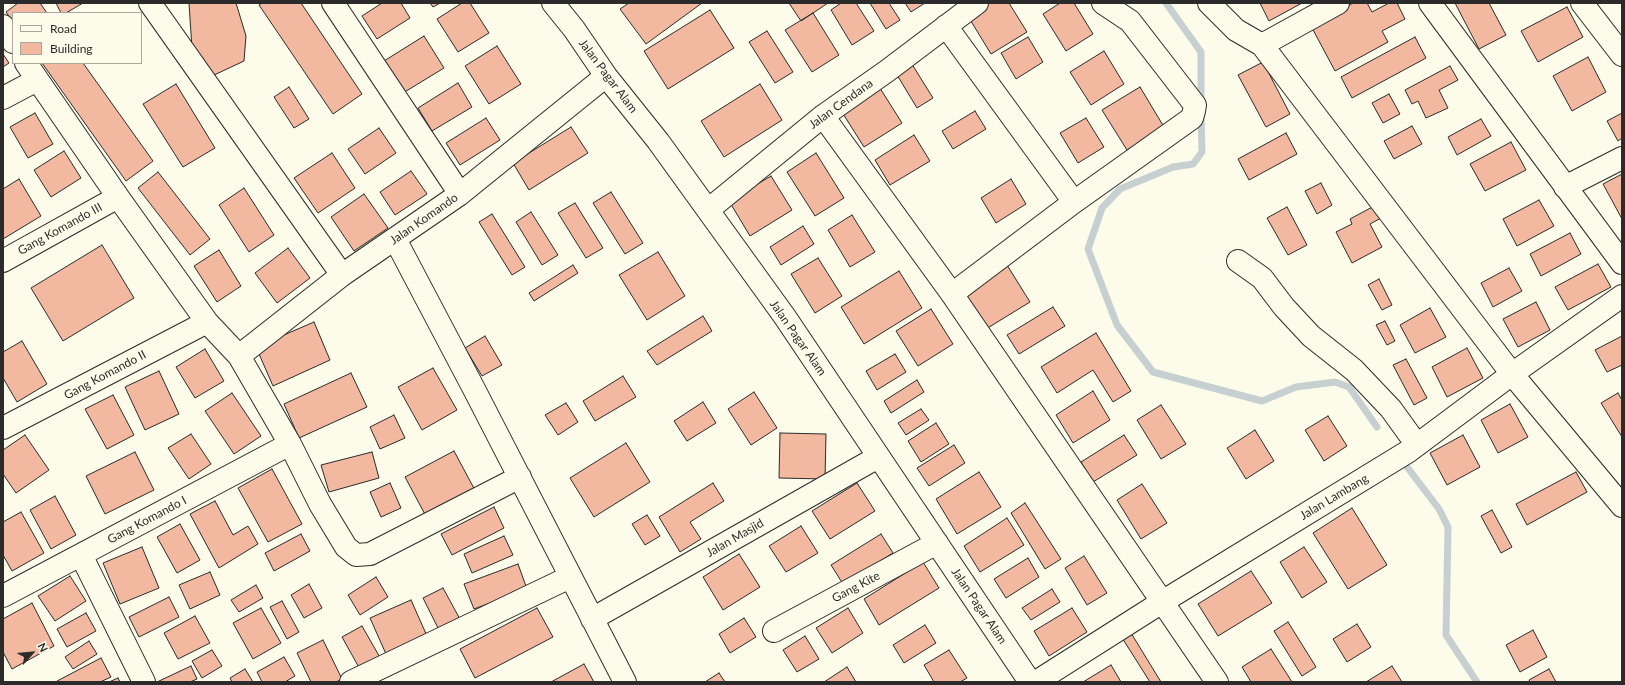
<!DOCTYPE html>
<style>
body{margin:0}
#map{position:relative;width:1625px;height:685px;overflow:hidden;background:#fdfbea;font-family:Lato,sans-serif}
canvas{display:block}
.frame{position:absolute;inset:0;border:4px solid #2b2b2b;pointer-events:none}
.legend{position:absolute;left:12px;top:12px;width:130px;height:52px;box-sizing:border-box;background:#fdfbea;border:1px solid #a9a89e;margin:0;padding:5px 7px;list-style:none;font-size:12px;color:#2b2b2b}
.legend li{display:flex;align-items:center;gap:8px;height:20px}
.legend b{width:20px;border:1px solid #a9a89e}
.north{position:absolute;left:12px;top:633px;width:40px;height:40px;-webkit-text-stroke:3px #fdfbea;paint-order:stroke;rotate:63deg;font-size:11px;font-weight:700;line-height:16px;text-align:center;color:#2b2b2b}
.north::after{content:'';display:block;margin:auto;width:14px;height:18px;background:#2b2b2b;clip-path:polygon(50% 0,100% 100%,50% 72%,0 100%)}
</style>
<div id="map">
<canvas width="1625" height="685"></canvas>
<div class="frame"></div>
<ul class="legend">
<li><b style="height:5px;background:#fdfbea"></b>Road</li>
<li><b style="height:11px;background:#f2b8a0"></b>Building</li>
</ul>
<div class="north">N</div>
</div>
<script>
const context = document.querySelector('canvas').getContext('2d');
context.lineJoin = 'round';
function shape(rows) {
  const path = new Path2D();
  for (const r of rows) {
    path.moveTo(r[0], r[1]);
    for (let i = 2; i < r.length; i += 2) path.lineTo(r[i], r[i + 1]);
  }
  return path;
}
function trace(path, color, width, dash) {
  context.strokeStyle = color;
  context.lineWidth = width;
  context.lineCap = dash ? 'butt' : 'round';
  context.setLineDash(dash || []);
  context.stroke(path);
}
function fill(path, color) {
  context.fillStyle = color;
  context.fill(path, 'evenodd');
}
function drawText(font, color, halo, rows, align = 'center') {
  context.font = font + ' Lato,sans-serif';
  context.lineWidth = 3;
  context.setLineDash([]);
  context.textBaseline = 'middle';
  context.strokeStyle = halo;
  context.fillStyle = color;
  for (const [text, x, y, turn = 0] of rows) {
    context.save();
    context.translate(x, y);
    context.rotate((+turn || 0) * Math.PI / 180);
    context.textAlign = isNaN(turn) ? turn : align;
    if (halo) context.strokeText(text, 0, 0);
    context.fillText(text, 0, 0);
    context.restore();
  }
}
trace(shape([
 [1166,3,1201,52,1201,104],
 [1201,114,1202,152,1193,164,1173,167,1120,189,1102,208,1088,249,1117,325,1153,372,1262,401,1296,387,1335,382,1349,387,1377,427],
 [1401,459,1439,509,1448,527,1446,635,1477,682]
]), '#c7d0d0', 7);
const building = shape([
 [18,3,40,3,47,13,13,13,13,22,6,12,18,3],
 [56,3,83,3,66,13,61,13,56,3],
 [189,3,236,3,246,36,244,61,212,76,192,49,189,3],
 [262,3,301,3,362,94,333,114,259,5,262,3],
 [382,3,401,3,410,18,377,39,362,16,382,3],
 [430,3,440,3,433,7,430,3],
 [462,3,470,3,489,33,458,52,437,19,462,3],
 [629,3,702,3,646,44,620,9,629,3],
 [789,3,828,3,801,21,789,3],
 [841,3,856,3,874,31,852,45,831,10,841,3],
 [870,3,889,3,900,20,886,29,870,3],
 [905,3,925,3,911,12,905,3],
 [983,3,1009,3,1027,32,991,54,966,13,983,3],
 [1060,3,1074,3,1093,34,1066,51,1043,14,1060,3],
 [1260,3,1302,3,1269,21,1260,3],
 [1353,3,1367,3,1372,12,1389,3,1397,3,1405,19,1382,31,1388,42,1335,71,1311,26,1353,3],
 [1455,3,1489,3,1506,35,1479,49,1455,3],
 [1567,7,1583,37,1538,62,1521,31,1567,7],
 [710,10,734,48,668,89,644,51,710,10],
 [813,13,839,55,812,72,785,30,813,13],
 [767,31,793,72,775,83,749,42,767,31],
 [424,36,444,68,403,93,384,61,424,36],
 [1028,37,1043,62,1016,79,1001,53,1028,37],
 [1415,37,1426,58,1352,98,1341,77,1415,37],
 [497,46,521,84,489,104,465,66,497,46],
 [1104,51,1124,84,1091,105,1070,72,1104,51],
 [3,54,9,63,3,67,3,54],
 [1588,57,1606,92,1572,111,1553,76,1588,57],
 [910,61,933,98,917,108,894,70,910,61],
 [1263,62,1290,114,1266,127,1238,75,1263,62],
 [42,63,83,63,153,161,126,181,42,63],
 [1450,66,1458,80,1439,90,1448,108,1426,118,1418,101,1412,104,1405,90,1450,66],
 [458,83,472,107,432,131,418,108,458,83],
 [176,84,215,148,183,167,143,104,176,84],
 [760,84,782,120,724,157,701,121,760,84],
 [878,85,902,123,864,147,840,109,878,85],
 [289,87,309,119,294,128,274,97,289,87],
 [1140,87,1164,127,1127,150,1102,110,1140,87],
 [1389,94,1400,114,1383,123,1372,103,1389,94],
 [975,111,986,129,953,149,942,131,975,111],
 [35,113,53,144,28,158,10,127,35,113],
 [1622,113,1622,138,1618,141,1607,121,1622,113],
 [486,118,500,140,460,165,446,143,486,118],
 [1086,118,1104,147,1078,163,1060,133,1086,118],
 [1481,119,1491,136,1457,155,1448,137,1481,119],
 [1412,126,1422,144,1394,159,1384,141,1412,126],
 [571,127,588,153,529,190,513,163,571,127],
 [379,128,396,153,365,174,348,149,379,128],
 [1286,133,1297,154,1249,180,1238,159,1286,133],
 [914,135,930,161,890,185,875,160,914,135],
 [1511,142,1526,170,1485,191,1470,164,1511,142],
 [64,151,81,178,51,197,34,170,64,151],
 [332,153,355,188,318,213,294,178,332,153],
 [816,153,844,198,815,216,787,172,816,153],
 [411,171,427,194,395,215,380,192,411,171],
 [158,172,210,239,190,255,138,188,158,172],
 [1622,174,1622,219,1603,184,1622,174],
 [771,176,792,210,750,236,729,201,771,176],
 [19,179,41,216,3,239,3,189,19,179],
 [1011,179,1026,204,996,223,981,198,1011,179],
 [1321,183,1332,205,1317,214,1305,191,1321,183],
 [244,188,274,235,249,252,219,205,244,188],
 [611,192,643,243,625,254,593,203,611,192],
 [364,194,388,228,354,251,331,217,364,194],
 [1539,200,1554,226,1517,246,1503,219,1539,200],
 [575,203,603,248,586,258,558,213,575,203],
 [1376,205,1383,217,1370,224,1382,247,1352,263,1336,232,1352,224,1350,219,1376,205],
 [1287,207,1307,245,1288,255,1267,218,1287,207],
 [531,212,558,255,542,265,516,222,531,212],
 [492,214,525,267,512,275,479,222,492,214],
 [852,215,875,252,850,267,828,230,852,215],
 [803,226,814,244,781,265,770,247,803,226],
 [1570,233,1581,254,1541,276,1530,254,1570,233],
 [102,245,134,298,63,341,31,288,102,245],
 [288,248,310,278,277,303,255,273,288,248],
 [219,250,241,286,217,302,194,266,219,250],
 [658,252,685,296,647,320,619,275,658,252],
 [818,258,842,296,815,313,791,274,818,258],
 [1598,264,1611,287,1568,310,1555,287,1598,264],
 [573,265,578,273,534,301,529,293,573,265],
 [1007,265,1030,302,986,329,963,293,1007,265],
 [1509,268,1522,291,1493,307,1481,283,1509,268],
 [899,271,922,308,864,344,841,307,899,271],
 [1379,279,1392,305,1382,310,1368,285,1379,279],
 [1536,302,1550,330,1518,347,1503,319,1536,302],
 [1053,307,1065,326,1019,354,1007,335,1053,307],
 [1430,308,1446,337,1415,353,1400,325,1430,308],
 [931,309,953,344,918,366,896,331,931,309],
 [703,316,712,331,657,365,647,351,703,316],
 [1385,321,1395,341,1387,345,1376,325,1385,321],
 [314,322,330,360,273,386,256,347,314,322],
 [1096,333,1131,391,1113,402,1093,370,1057,393,1041,367,1096,333],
 [485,336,502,365,482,376,465,348,485,336],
 [1622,336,1622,365,1607,372,1595,350,1622,336],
 [22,341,47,384,17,402,3,378,3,352,22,341],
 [1467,348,1483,378,1447,397,1432,367,1467,348],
 [205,349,224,381,195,398,176,367,205,349],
 [895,354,906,372,877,390,866,371,895,354],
 [1406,359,1427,398,1414,405,1393,365,1406,359],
 [433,368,457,410,422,430,398,387,433,368],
 [159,371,179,414,145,430,125,387,159,371],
 [351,373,367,407,299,438,284,404,351,373],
 [623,376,636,397,595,421,583,401,623,376],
 [917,380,924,392,891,413,884,401,917,380],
 [1093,391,1110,420,1073,443,1056,415,1093,391],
 [754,392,777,428,751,445,728,409,754,392],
 [232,393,261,436,234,454,205,411,232,393],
 [1618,393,1622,400,1622,437,1601,403,1618,393],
 [113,395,134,435,107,449,85,409,113,395],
 [703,402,716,423,687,441,674,421,703,402],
 [566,403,578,422,558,435,545,415,566,403],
 [1510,404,1528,437,1498,453,1481,420,1510,404],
 [1161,405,1186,444,1161,459,1137,420,1161,405],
 [921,409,929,420,906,435,898,423,921,409],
 [394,415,405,438,380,449,370,427,394,415],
 [1328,416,1347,446,1324,461,1305,430,1328,416],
 [936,423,949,444,921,462,908,441,936,423],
 [1255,430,1274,461,1246,479,1227,448,1255,430],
 [780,433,826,434,825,479,779,478,780,433],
 [191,434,211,464,189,479,168,448,191,434],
 [25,435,49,470,16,493,3,474,3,450,25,435],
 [1124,435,1137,455,1093,482,1081,462,1124,435],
 [1463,435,1480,467,1447,485,1430,453,1463,435],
 [626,443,650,482,594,517,570,478,626,443],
 [954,445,965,463,929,486,917,468,954,445],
 [454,451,477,494,428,520,405,477,454,451],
 [135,452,154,490,105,514,86,476,135,452],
 [372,452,379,478,329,492,321,465,372,452],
 [272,469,302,524,268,542,238,488,272,469],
 [979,472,1001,507,957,534,936,499,979,472],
 [1576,472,1587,492,1527,525,1516,504,1576,472],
 [390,483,401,508,381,517,370,492,390,483],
 [713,483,724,501,690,522,701,539,680,552,659,517,713,483],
 [857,483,875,511,830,539,812,511,857,483],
 [1142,484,1167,523,1141,539,1117,500,1142,484],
 [55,496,76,535,51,549,30,510,55,496],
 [215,501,233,535,248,526,258,544,219,568,190,514,215,501],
 [1025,503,1061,559,1045,569,1011,513,1025,503],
 [494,507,504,528,452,555,441,534,494,507],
 [1352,508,1387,565,1348,589,1313,533,1352,508],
 [1492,510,1512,547,1501,553,1481,516,1492,510],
 [21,512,44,553,12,571,3,555,3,522,21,512],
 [647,515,660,536,645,545,632,524,647,515],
 [1007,518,1024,545,980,572,964,546,1007,518],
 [180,524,200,560,177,573,157,537,180,524],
 [801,526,818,553,786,572,769,546,801,526],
 [301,534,310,551,274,571,265,553,301,534],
 [881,534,893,553,843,584,831,565,881,534],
 [504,536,513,555,472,573,464,554,504,536],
 [142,547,159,588,120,604,103,563,142,547],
 [1304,547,1327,582,1302,598,1280,562,1304,547],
 [739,554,760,587,723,610,703,577,739,554],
 [1084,556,1107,593,1087,605,1065,568,1084,556],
 [1028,558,1039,577,1006,598,994,579,1028,558],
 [923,562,939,588,879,625,864,599,923,562],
 [518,564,527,589,474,609,464,584,518,564],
 [1251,571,1272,603,1218,636,1198,604,1251,571],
 [210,572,220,595,190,609,179,585,210,572],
 [70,576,86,601,55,621,38,596,70,576],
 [376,577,388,597,360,615,348,595,376,577],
 [309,584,322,608,304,618,291,595,309,584],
 [256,585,263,598,239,612,231,600,256,585],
 [443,588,461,621,440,632,423,598,443,588],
 [1052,589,1060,602,1031,620,1022,608,1052,589],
 [169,597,179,617,139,637,129,617,169,597],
 [411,600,427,636,386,654,370,618,411,600],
 [282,601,299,632,287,639,270,607,282,601],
 [32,603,54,646,12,669,3,652,3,619,32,603],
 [261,608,281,643,253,659,233,623,261,608],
 [537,608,553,637,475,678,460,649,537,608],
 [848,608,863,633,832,653,816,628,848,608],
 [1072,608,1087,632,1049,656,1034,631,1072,608],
 [86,613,96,631,67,647,57,629,86,613],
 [195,616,210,643,178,659,164,633,195,616],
 [744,618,756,637,730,653,719,634,744,618],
 [1288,622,1316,667,1302,676,1274,631,1288,622],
 [1357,624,1371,647,1347,662,1333,639,1357,624],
 [925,625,936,643,904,663,893,645,925,625],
 [362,626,382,661,362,673,342,637,362,626],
 [1128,628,1161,682,1150,682,1119,633,1128,628],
 [1533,630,1547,657,1520,672,1506,645,1533,630],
 [805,636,819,659,797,672,783,650,805,636],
 [323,640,342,679,336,682,311,682,297,653,323,640],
 [89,641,97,654,73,669,65,657,89,641],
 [1271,649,1292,682,1251,682,1242,667,1271,649],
 [212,650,222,666,202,678,192,661,212,650],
 [949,650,967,678,960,682,934,682,924,665,949,650],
 [284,657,295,676,285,682,262,682,257,672,284,657],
 [101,658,111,677,100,682,58,682,57,681,101,658],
 [584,664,594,682,551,682,584,664],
 [1111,665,1121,682,1083,682,1111,665],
 [191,666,197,679,190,682,157,682,191,666],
 [1392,666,1402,682,1366,682,1392,666],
 [847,667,856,682,824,682,847,667],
 [245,669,253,682,232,682,230,678,245,669],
 [1549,669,1556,682,1530,682,1529,680,1549,669],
 [719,673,725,682,705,682,719,673],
 [118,678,120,682,109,682,118,678]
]);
fill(building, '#f2b8a0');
trace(building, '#2b2b2b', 1);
const minor = shape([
 [150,3,342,275],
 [333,3,460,194],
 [553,3,574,29,606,76,658,141,785,317,1030,682],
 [1209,3,1236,30,1262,45,1512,374,1622,506],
 [1430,3,1622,263],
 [1582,3,1622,55],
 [3,26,13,42],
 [946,26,1074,202,952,294],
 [1262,45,1338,3],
 [26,63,118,197,207,322,239,356,290,444,320,504,346,547,356,555,370,554,520,477],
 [3,98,37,80],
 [823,116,952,294,1217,682],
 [1565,187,1622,158],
 [1074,202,1192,118,1194,111,1195,105,1130,21,1103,3],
 [708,210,823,116,887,71,977,3],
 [395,239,474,389,625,682],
 [3,261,118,197],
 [1238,261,1262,278,1284,307,1311,336,1354,370,1391,409,1417,445],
 [239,356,342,275,460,194,606,76],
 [3,428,207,322],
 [81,555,144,682],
 [3,596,290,444],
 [592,619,878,457],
 [774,631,937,543],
 [351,682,570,577],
 [1036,682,1162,602,1409,451,1512,374,1622,296]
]);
trace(minor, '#2b2b2b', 24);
trace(minor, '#fdfbea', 22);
drawText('12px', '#2b2b2b', '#fdfbea', [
 ["Jalan Pagar Alam",608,76,53],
 ["Jalan Cendana",841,104,-36],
 ["Jalan Komando",424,219,-35],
 ["Gang Komando III",60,229,-29],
 ["Jalan Pagar Alam",798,338,55],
 ["Gang Komando II",105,375,-28],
 ["Jalan Lambang",1334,497,-31],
 ["Gang Komando I",147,520,-28],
 ["Jalan Masjid",735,538,-30],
 ["Gang Kite",856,587,-28],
 ["Jalan Pagar Alam",979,606,56]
]);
</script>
